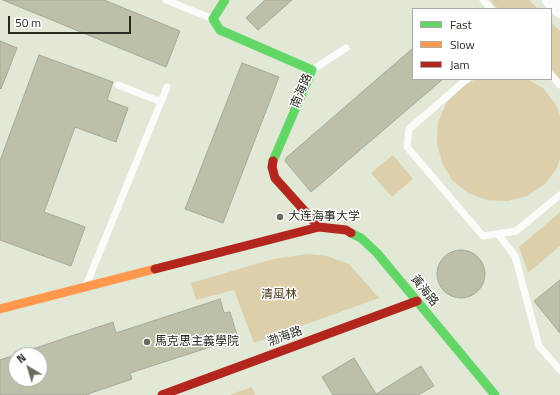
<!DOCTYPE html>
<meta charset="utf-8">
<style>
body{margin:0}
#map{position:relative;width:560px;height:395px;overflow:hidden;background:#e1e8d6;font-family:"Titillium Web",sans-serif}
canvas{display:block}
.legend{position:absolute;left:412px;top:8px;width:140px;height:72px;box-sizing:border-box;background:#fff;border:1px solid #a8aaa5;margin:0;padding:5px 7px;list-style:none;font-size:12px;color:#262b1e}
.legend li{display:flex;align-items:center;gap:8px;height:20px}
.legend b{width:20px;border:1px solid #a8aaa5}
.north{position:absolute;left:8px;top:347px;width:40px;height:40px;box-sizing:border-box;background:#fff;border:1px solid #a8aaa5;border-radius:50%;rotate:322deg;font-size:11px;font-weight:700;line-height:16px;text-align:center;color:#262b1e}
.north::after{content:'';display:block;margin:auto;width:14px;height:18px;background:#676d5e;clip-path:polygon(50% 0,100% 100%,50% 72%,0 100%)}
.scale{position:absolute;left:8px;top:16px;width:123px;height:18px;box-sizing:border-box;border:2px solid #262b1e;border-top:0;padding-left:5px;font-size:12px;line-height:14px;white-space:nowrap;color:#262b1e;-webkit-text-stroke:3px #fff;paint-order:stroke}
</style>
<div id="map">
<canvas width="560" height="395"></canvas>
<ul class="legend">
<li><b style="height:5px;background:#63d668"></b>Fast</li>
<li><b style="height:5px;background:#ff974d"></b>Slow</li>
<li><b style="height:5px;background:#b3261e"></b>Jam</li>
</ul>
<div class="north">N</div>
<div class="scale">50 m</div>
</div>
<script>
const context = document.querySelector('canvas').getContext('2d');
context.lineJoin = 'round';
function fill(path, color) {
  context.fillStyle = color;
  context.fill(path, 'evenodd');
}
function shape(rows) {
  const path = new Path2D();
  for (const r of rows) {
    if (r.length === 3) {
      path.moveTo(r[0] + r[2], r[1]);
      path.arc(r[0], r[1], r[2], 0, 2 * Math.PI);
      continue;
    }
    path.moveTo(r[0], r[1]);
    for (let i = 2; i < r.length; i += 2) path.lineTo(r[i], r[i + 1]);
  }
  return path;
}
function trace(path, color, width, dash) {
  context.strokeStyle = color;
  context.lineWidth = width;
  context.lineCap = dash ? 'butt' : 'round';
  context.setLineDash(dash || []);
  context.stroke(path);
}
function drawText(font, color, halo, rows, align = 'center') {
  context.font = font + ' "Titillium Web","Noto Sans SC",sans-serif';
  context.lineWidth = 3;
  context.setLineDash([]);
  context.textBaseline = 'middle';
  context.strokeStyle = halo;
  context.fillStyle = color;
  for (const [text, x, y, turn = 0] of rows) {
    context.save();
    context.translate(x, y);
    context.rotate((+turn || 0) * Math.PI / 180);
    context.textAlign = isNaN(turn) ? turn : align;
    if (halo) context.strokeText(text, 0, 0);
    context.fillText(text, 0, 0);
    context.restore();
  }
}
fill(shape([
 [490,0,529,0,538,9,498,9],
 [551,22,560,31,560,79,551,69],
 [476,79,527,79,543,88,556,105,560,115,560,159,557,168,545,184,527,196,508,201,487,200,468,193,452,180,442,163,437,143,438,122,447,102,462,86],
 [393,155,413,179,392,197,371,173],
 [560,212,560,246,528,273,519,247],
 [308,254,327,256,349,264,379,298,254,343,234,290,196,300,191,283,273,259],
 [252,387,255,395,229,395]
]), '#ddcfab');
const building = shape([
 [3,0,104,0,180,31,166,67,3,0],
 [265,0,292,0,258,30,246,18,265,0],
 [0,41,17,48,1,89,0,88,0,41],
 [413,48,413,79,443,79,311,192,285,161,286,158,413,48],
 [39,55,113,82,107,100,128,108,116,142,75,127,44,212,85,227,71,266,0,240,0,161,39,55],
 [242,63,279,77,223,223,185,209,242,63],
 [461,274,24],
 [560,280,560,333,534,301,560,280],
 [220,299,224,313,230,312,238,338,130,373,132,379,85,395,0,395,0,360,113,322,116,333,220,299],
 [16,355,40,355,40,379,16,379,16,355],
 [354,358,376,394,421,366,434,386,418,395,333,395,322,377,354,358]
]);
fill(building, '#bebfa8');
trace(building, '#a5a899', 1);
trace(shape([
 [166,0,213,19],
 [483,0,491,9],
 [312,70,346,48],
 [551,75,560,85],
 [467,79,409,129,407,147,483,236,516,231,560,195],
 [118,85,161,102],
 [498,234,515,256,539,346,560,370],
 [87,283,167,87]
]), '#fafcf9', 7);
trace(shape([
 [549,0,560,11]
]), '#fafcf9', 14);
trace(shape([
 [225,0,213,19,220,30,312,70,273,161],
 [351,233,361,238,377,253,495,395]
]), '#63d668', 9);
trace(shape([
 [0,309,155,269]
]), '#ff974d', 9);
trace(shape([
 [273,161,272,167,275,178,319,227],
 [155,269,319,227,346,230,351,233],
 [162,395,417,301]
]), '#b3261e', 9);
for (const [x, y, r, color] of [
 [280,217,4,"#676d5e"],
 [147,342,4,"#676d5e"]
]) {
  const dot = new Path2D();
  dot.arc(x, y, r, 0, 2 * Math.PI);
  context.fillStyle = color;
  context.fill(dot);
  trace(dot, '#fff', 1.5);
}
drawText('12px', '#262b1e', '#fff', [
 ["南海路",302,91,-67],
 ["黃海路",424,291,51],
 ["渤海路",285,337,-20]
]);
drawText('12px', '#262b1e', '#fff', [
 ["大连海事大学",288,217],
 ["馬克思主義學院",155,342]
], 'left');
drawText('12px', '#483616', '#fff', [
 ["清風林",279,295]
]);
</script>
